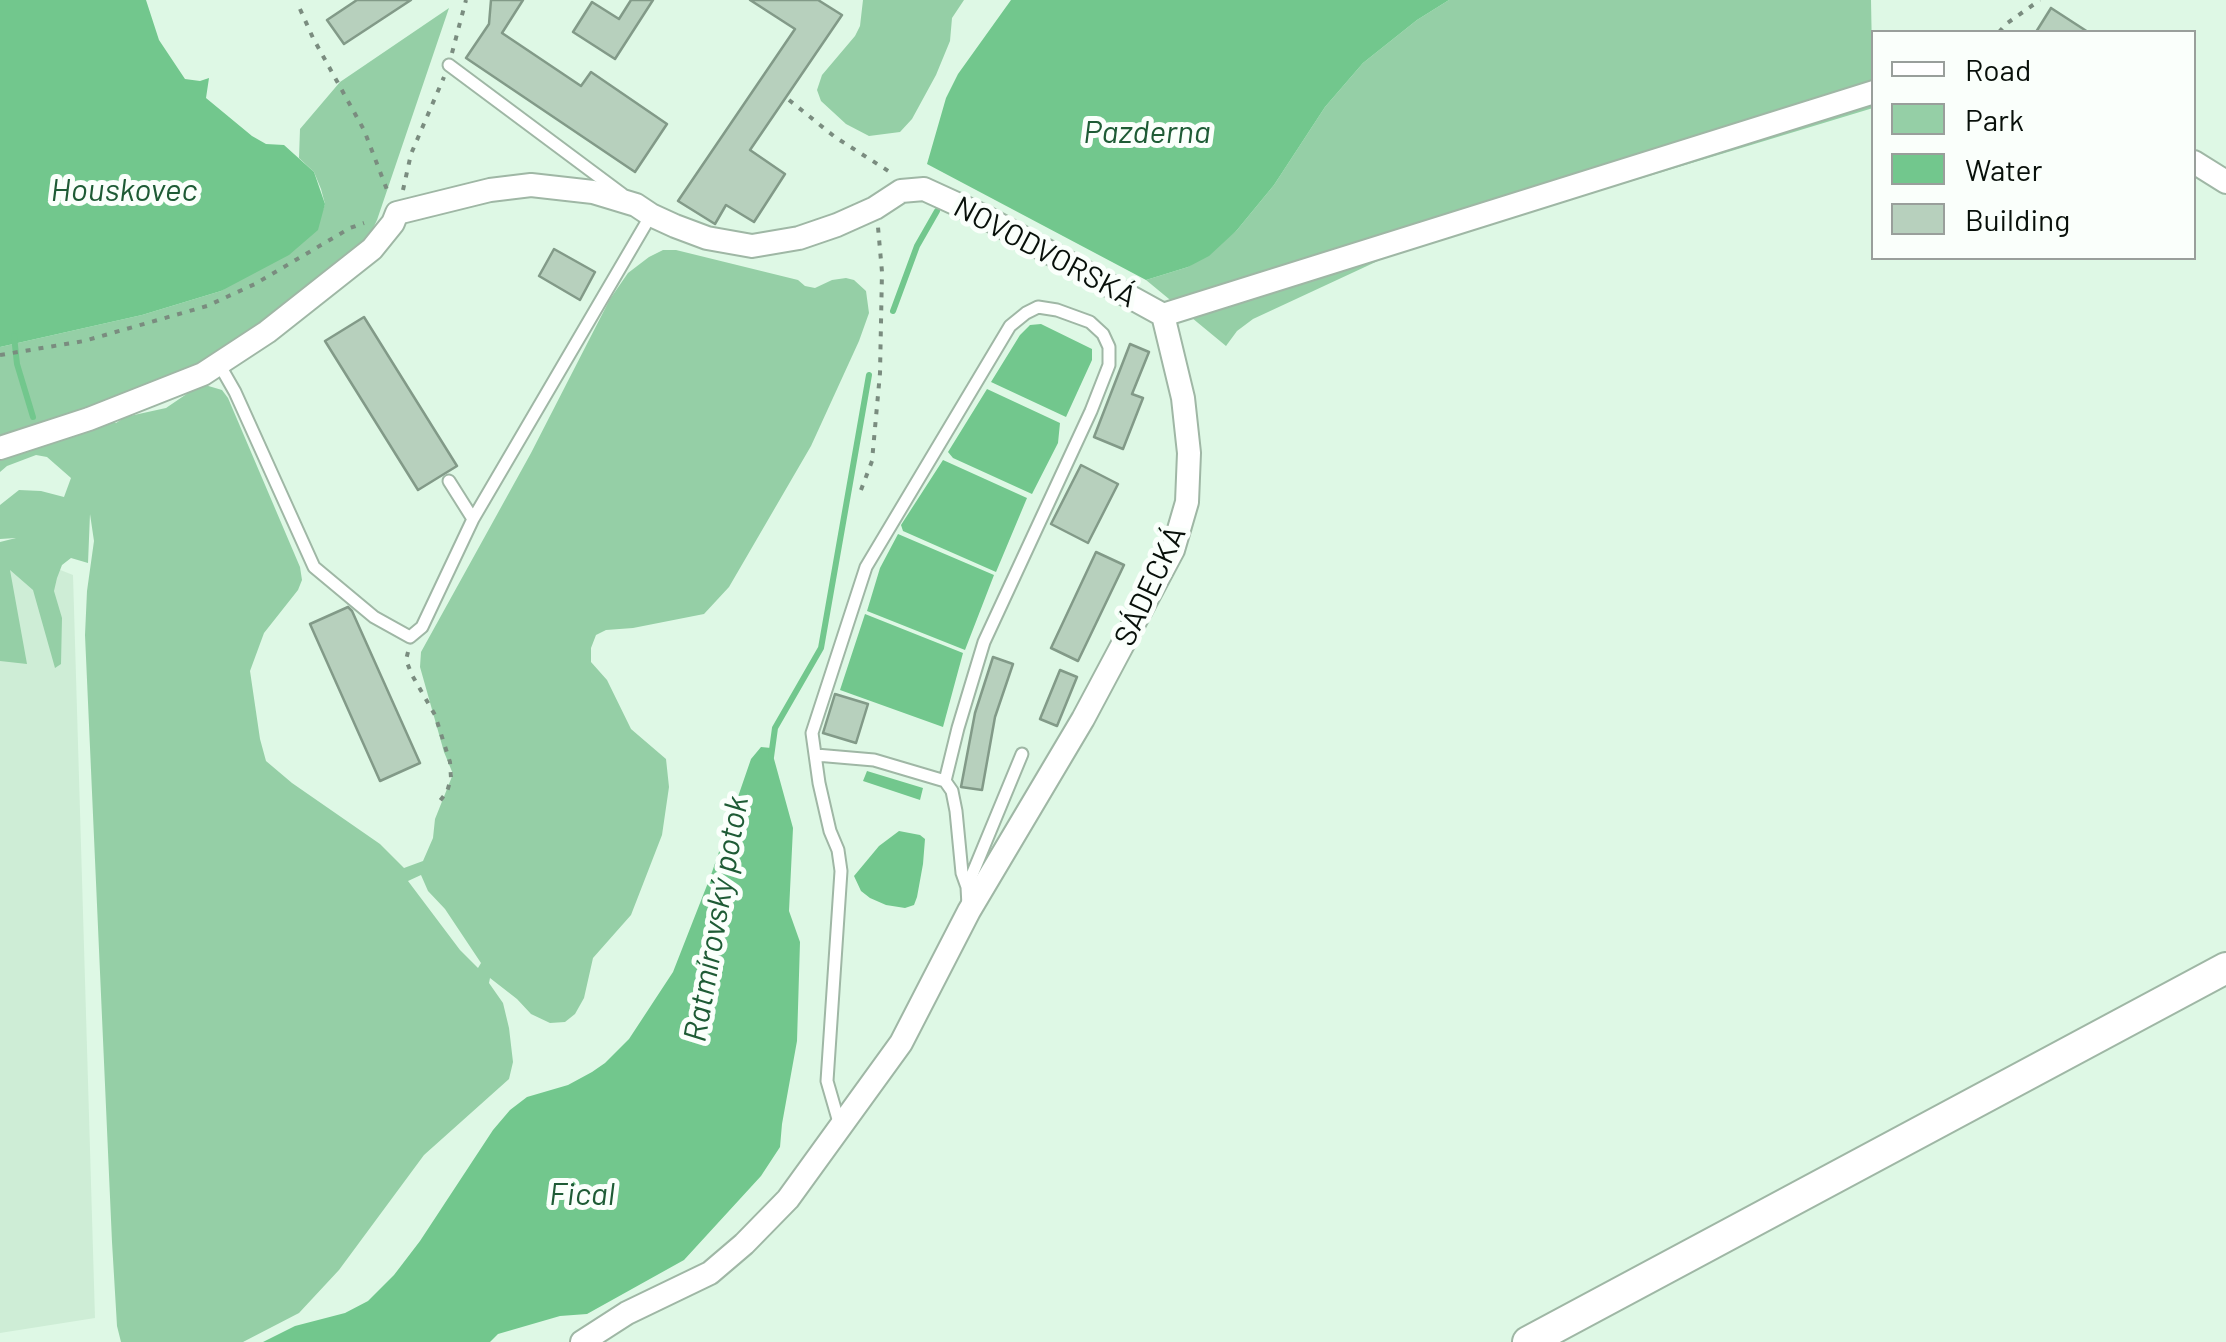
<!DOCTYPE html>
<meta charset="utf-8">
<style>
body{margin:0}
#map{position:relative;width:2226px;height:1342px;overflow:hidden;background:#def8e5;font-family:Barlow,sans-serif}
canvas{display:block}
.legend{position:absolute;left:1871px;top:30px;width:325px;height:230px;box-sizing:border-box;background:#fafffb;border:2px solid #999f9b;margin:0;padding:12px 18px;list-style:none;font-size:30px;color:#08100a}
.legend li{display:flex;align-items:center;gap:20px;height:50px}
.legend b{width:50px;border:2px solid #999f9b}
</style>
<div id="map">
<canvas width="2226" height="1342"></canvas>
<ul class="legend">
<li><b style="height:12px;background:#fff"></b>Road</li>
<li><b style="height:28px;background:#95cfa6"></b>Park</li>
<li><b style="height:28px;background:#72c78d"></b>Water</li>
<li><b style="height:28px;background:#b7d0bd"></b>Building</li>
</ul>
</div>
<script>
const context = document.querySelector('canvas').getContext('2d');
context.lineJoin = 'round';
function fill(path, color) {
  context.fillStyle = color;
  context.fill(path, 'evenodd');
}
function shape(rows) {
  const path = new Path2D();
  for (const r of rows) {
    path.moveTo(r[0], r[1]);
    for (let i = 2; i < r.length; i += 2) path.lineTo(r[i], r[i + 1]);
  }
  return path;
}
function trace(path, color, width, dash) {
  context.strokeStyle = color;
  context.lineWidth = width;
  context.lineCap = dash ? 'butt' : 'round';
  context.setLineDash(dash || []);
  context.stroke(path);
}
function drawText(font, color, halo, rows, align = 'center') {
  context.font = font + ' Barlow,sans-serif';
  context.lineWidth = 10;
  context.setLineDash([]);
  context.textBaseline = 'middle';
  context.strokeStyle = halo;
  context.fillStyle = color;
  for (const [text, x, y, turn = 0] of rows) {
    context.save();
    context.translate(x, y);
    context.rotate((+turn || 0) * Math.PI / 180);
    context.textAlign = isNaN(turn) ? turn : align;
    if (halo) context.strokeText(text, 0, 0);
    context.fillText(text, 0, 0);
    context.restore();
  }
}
fill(shape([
 [0,546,73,575,95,1318,0,1333]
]), '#ceedd6');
fill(shape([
 [863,0,964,0,952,18,950,41,936,75,912,119,900,132,869,136,846,124,821,101,817,90,822,75,855,36,860,26],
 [1449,0,1871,0,1873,108,1395,253,1253,319,1237,331,1226,346,1146,280,1188,267,1237,230,1274,185,1325,107,1363,63,1417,20],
 [449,8,377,220,366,243,303,297,236,338,193,369,137,392,0,439,0,347,142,315,221,291,319,220,325,204,321,189,314,172,299,158,300,129,340,82],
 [663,250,676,250,798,280,805,286,815,288,832,280,846,278,854,280,866,291,869,313,859,341,811,446,729,587,704,614,633,628,606,630,596,635,591,648,591,662,607,680,631,729,666,759,669,787,662,835,631,915,593,958,584,998,575,1014,565,1022,550,1023,531,1014,517,999,490,978,489,983,503,1003,509,1028,513,1062,509,1079,424,1155,339,1270,299,1313,243,1342,121,1342,117,1326,112,1242,85,635,87,591,94,541,90,514,88,563,71,558,62,565,57,578,54,591,62,618,61,664,55,668,33,590,10,570,27,664,0,661,0,542,16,538,0,539,0,505,19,490,41,491,64,497,71,478,47,457,36,455,7,466,0,472,0,453,109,418,116,423,125,417,166,408,191,391,205,385,222,390,228,398,300,567,302,580,298,590,264,633,250,671,260,739,266,761,292,783,380,844,404,868,423,861,433,838,435,819,453,774,444,752,420,667,421,652,531,453,610,299,628,273,649,257],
 [421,875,428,891,445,909,481,963,478,968,460,950,408,881]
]), '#95cfa6');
fill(shape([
 [0,0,146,0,159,40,185,79,200,81,209,78,206,98,252,136,266,144,284,145,314,172,325,204,318,230,289,255,221,291,142,315,0,347],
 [1011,0,1449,0,1417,20,1363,63,1325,107,1274,185,1237,230,1209,256,1188,267,1146,280,927,164,946,98,958,74],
 [1041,324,1092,349,1092,360,1066,417,991,382,1020,335,1030,325],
 [987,389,1060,423,1058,443,1032,494,953,458,948,452],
 [943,460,1027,498,996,572,903,531,901,525],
 [898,534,994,575,965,650,867,611,880,568],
 [865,614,963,653,943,727,840,690],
 [761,747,771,748,793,828,789,911,800,942,797,1041,782,1124,780,1147,761,1176,684,1260,587,1314,560,1316,498,1334,490,1342,263,1342,295,1326,345,1313,368,1301,394,1275,420,1241,493,1130,510,1110,527,1097,568,1085,592,1072,605,1063,629,1039,673,972,711,875,751,759],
 [867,771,923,788,920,800,863,781],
 [899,831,920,835,925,839,923,864,917,897,914,905,905,908,886,905,870,898,861,891,854,876,879,846]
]), '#72c78d');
trace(shape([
 [893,311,917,246,937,211],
 [14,336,17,364,33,417],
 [771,757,775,728,821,648,869,375]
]), '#72c78d', 6);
const building = shape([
 [357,0,411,0,344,44,327,20,357,0],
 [491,0,523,0,502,33,581,86,591,72,667,124,635,172,466,58,489,24,491,0],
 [631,0,653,0,615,59,573,32,592,2,619,19,631,0],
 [750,0,818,0,842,15,750,150,785,174,754,222,726,205,715,224,678,201,795,29,750,0],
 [2051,8,2088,32,2036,32,2051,8],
 [554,249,595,272,580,300,539,276,554,249],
 [364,317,457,466,418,490,325,341,364,317],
 [1130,344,1149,352,1132,394,1143,398,1123,449,1094,437,1130,344],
 [1081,465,1118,484,1088,543,1051,524,1081,465],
 [1096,552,1124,565,1078,661,1051,648,1096,552],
 [348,607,352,611,420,763,380,781,310,624,348,607],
 [993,657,1013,664,995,717,982,790,961,787,975,713,993,657],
 [1060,670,1077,677,1057,726,1040,719,1060,670],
 [835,694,868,704,856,743,823,733,835,694]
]);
fill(building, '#b7d0bd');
trace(building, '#829a88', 2.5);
const service = shape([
 [449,65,622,194],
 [219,364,235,392,314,567,374,617,410,637,422,627,473,519,651,215],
 [449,481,473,519],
 [816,755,874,760,945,781,952,791,956,811,962,873,967,887,968,906],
 [967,887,1022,754],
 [840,1126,827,1081,841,871,838,850,830,831,819,783,812,733,866,567,1010,326,1026,313,1038,307,1057,310,1090,322,1103,334,1109,347,1109,365,1091,411,984,642,958,728,945,781]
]);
const minor = shape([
 [2194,162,2226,182],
 [1163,315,1874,92],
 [0,448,89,419,203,374,267,332,372,249,393,223,397,213,490,190,531,185,593,192,636,205,651,215,675,226,707,238,752,246,799,238,837,225,875,208,901,191,924,189,983,216,1163,315],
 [582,1342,627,1313,710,1273,744,1244,788,1199,901,1043,969,911,1083,719,1173,550,1187,502,1189,453,1183,398,1163,315]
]);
const secondary = shape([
 [1528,1342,2226,968]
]);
trace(service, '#9fb7a5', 15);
trace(minor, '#9fb7a5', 26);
trace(secondary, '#9fb7a5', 34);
trace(shape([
 [300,9,313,38,364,130,389,195],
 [1999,32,2006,24,2040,0],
 [452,53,466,0],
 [789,100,835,137,893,174],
 [403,190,411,154,444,77],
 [0,355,84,341,207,306,255,284,350,228,364,223],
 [861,490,872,461,880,373,882,272,878,227],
 [408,652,406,660,412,675,435,715,450,762,451,778,447,792,439,802]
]), '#7a8c7f', 4, [5, 8]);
trace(service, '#fff', 11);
trace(minor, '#fff', 22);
trace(secondary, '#fff', 30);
drawText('30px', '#08100a', '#fafffb', [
 ["NOVODVORSKÁ",1045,252,28],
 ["SÁDECKÁ",1150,586,-65]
]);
drawText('italic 32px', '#1e5b35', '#fafffb', [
 ["Pazderna",1147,132],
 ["Houskovec",124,190],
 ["Ratmírovský potok",716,919,-80],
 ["Fical",582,1194]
]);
</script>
